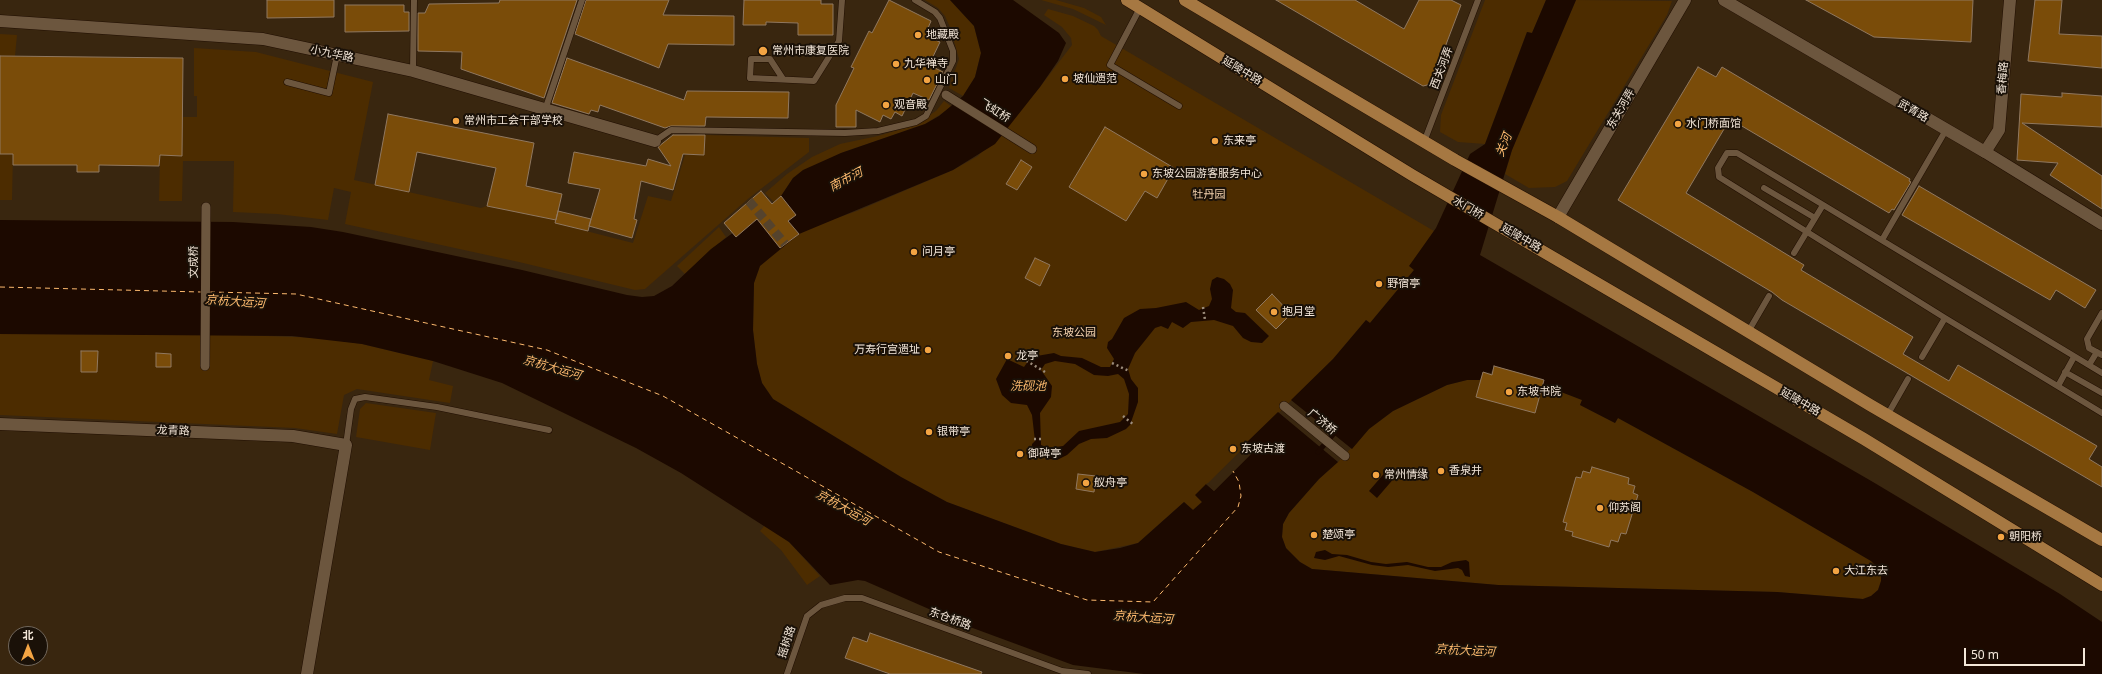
<!DOCTYPE html>
<meta charset="utf-8">
<style>
body{margin:0}
#map{position:relative;width:2102px;height:674px;overflow:hidden;background:#39260f;font-family:"Noto Sans","Noto Sans SC",sans-serif}
canvas{display:block}
.north{position:absolute;left:8px;top:626px;width:40px;height:40px;box-sizing:border-box;background:#1a1108;border:1px solid #71675c;border-radius:50%;rotate:0deg;font-size:11px;font-weight:700;line-height:16px;text-align:center;color:#f4e7d9}
.north::after{content:'';display:block;margin:auto;width:14px;height:18px;background:#f3a443;clip-path:polygon(50% 0,100% 100%,50% 72%,0 100%)}
.scale{position:absolute;left:1964px;top:648px;width:121px;height:18px;box-sizing:border-box;border:2px solid #f4e7d9;border-top:0;padding-left:5px;font-size:12px;line-height:14px;white-space:nowrap;color:#f4e7d9;-webkit-text-stroke:3px #1a1108;paint-order:stroke}
</style>
<div id="map">
<canvas width="2102" height="674"></canvas>
<div class="north">北</div>
<div class="scale">50 m</div>
</div>
<script>
const context = document.querySelector('canvas').getContext('2d');
context.lineJoin = 'round';
function fill(path, color) {
  context.fillStyle = color;
  context.fill(path, 'evenodd');
}
function shape(rows) {
  const path = new Path2D();
  for (const r of rows) {
    path.moveTo(r[0], r[1]);
    for (let i = 2; i < r.length; i += 2) path.lineTo(r[i], r[i + 1]);
  }
  return path;
}
function trace(path, color, width, dash) {
  context.strokeStyle = color;
  context.lineWidth = width;
  context.lineCap = dash ? 'butt' : 'round';
  context.setLineDash(dash || []);
  context.stroke(path);
}
function drawText(font, color, halo, rows, align = 'center') {
  context.font = font + ' "Noto Sans","Noto Sans SC",sans-serif';
  context.lineWidth = 4;
  context.setLineDash([]);
  context.textBaseline = 'middle';
  context.strokeStyle = halo;
  context.fillStyle = color;
  for (const [text, x, y, turn = 0] of rows) {
    context.save();
    context.translate(x, y);
    context.rotate((+turn || 0) * Math.PI / 180);
    context.textAlign = isNaN(turn) ? turn : align;
    if (halo) context.strokeText(text, 0, 0);
    context.fillText(text, 0, 0);
    context.restore();
  }
}
fill(shape([
 [925,0,950,0,974,26,981,53,975,77,963,96,949,88,959,59,950,27,945,16,938,8],
 [1041,0,1056,0,1084,8,1101,17,1106,25,1073,9],
 [1485,0,1546,0,1532,33,1527,32,1485,144,1458,142,1440,132,1441,115],
 [1576,0,1672,1,1667,15,1567,181,1555,187,1529,188,1505,174,1512,150],
 [1048,9,1073,16,1094,26,1098,30,1101,36,1434,231,1410,266,1414,270,1370,323,1366,320,1333,359,1196,495,1202,502,1193,510,1184,502,1138,543,1095,552,1061,544,947,502,901,477,773,399,762,383,757,364,753,330,754,283,760,266,780,248,799,234,817,225,857,211,953,170,978,156,1040,87,1072,45,1071,38,1062,27,1044,15],
 [0,34,17,35,15,56,0,56],
 [194,48,256,52,373,82,354,180,481,208,487,206,556,220,555,223,633,243,648,196,671,201,685,155,704,155,705,135,809,138,809,152,749,198,645,289,635,290,519,262,345,224,351,192,334,188,328,220,277,214,233,212,234,161,183,161,182,201,159,201,160,155,182,156,183,117,197,117,197,96,194,96],
 [944,101,952,107,925,124,841,153,793,178,781,196,774,202,765,193,787,174,812,157,840,144,878,136,912,126,936,111],
 [0,154,13,154,12,200,0,200],
 [719,227,726,237,685,274,677,266],
 [0,334,238,335,322,338,362,344,433,361,429,380,453,386,450,403,357,389,344,395,337,434,295,428,0,415],
 [1494,366,1582,400,1580,405,1615,423,1618,418,1753,492,1871,561,1881,571,1881,581,1878,590,1871,596,1863,599,1777,592,1498,585,1312,569,1300,562,1286,548,1282,537,1283,524,1289,513,1319,479,1338,462,1369,429,1393,411,1447,385,1467,380,1480,380,1483,372,1492,374],
 [366,403,436,413,430,450,356,437,360,409],
 [765,525,789,542,820,576,807,585,781,550,760,531]
]), '#4c2c00');
fill(shape([
 [950,0,1013,0,1059,33,1066,43,1058,61,1040,87,995,144,953,170,799,234,760,266,754,283,753,330,757,364,762,383,773,399,901,477,947,502,1061,544,1095,552,1120,548,1138,543,1184,502,1193,510,1202,502,1195,495,1206,484,1214,491,1255,450,1247,442,1278,412,1338,462,1319,479,1289,513,1283,524,1282,537,1286,548,1300,562,1312,569,1498,585,1777,592,1863,599,1871,596,1878,590,1881,581,1881,571,1871,561,1753,492,1618,418,1615,423,1580,405,1582,400,1543,385,1543,379,1494,366,1491,373,1483,372,1480,380,1467,380,1447,385,1393,411,1369,429,1352,449,1291,400,1333,359,1366,320,1370,323,1414,270,1409,266,1436,228,1470,154,1485,144,1527,32,1532,33,1546,0,1576,0,1512,150,1480,255,1873,482,2060,594,2102,622,2102,674,1144,674,1073,665,970,627,865,581,858,580,830,585,789,542,681,473,636,448,502,383,433,361,362,344,292,336,0,334,0,220,233,222,311,227,343,232,522,270,627,295,642,297,654,296,672,286,711,249,772,204,781,196,793,178,803,170,841,153,925,124,939,116,963,96,975,77,981,53,974,26],
 [1217,277,1224,279,1230,284,1233,290,1231,308,1236,312,1245,313,1269,336,1262,343,1251,342,1243,338,1233,326,1214,320,1191,322,1183,328,1172,322,1168,329,1161,326,1155,328,1135,353,1128,369,1131,379,1138,388,1138,402,1130,425,1126,429,1107,438,1091,439,1079,444,1067,455,1057,460,1049,459,1032,450,1032,444,1035,441,1032,415,1027,405,1011,403,1002,395,996,379,1007,359,1024,367,1031,357,1054,353,1061,356,1082,358,1101,367,1110,367,1114,359,1107,348,1108,342,1112,339,1124,318,1140,309,1156,308,1186,302,1199,310,1209,306,1212,299,1210,289,1212,280],
 [1055,361,1075,364,1094,375,1108,376,1118,374,1124,379,1129,394,1128,414,1120,422,1079,431,1063,446,1049,448,1041,445,1040,413,1051,397,1052,386,1041,370,1045,364],
 [1388,469,1396,476,1377,498,1369,491],
 [1325,550,1332,554,1347,555,1371,562,1386,564,1407,562,1428,567,1441,567,1452,562,1466,560,1469,562,1470,577,1465,576,1462,570,1458,568,1435,571,1408,565,1388,567,1372,565,1339,556,1325,560,1314,558,1316,552]
]), '#1c0900');
fill(shape([
 [1249,444,1255,450,1214,491,1206,484,1208,483,1214,488,1252,450,1248,445]
]), '#39260f');
trace(shape([
 [1318,452,1337,430]
]), '#1c0900', 5);
trace(shape([
 [0,287,201,292],
 [210,292,296,294,547,350,663,396,939,552,1087,600,1153,602,1238,507,1241,496,1239,482,1233,471]
]), '#fcb96e', 1, [5, 4]);
const building = shape([
 [267,0,334,0,334,17,267,18,267,0],
 [500,0,577,0,544,98,461,69,462,52,418,51,418,13,425,13,429,4,499,3,500,0],
 [586,0,669,0,663,15,734,16,734,45,668,44,659,68,575,34,586,0],
 [744,0,821,0,821,4,833,4,833,35,798,35,798,23,766,22,766,25,743,25,744,0],
 [889,0,931,21,928,28,936,32,933,39,940,42,929,65,943,72,929,100,913,93,902,116,895,112,891,119,883,115,880,122,856,110,856,127,836,127,836,105,854,68,851,67,869,31,872,33,889,0],
 [1276,0,1355,0,1404,29,1419,0,1451,0,1461,5,1431,84,1423,86,1276,0],
 [1806,0,1973,0,1971,42,1874,37,1806,0],
 [2035,0,2062,0,2059,34,2102,36,2102,68,2028,61,2035,0],
 [345,5,404,5,404,12,409,12,409,31,345,32,345,5],
 [0,56,183,58,182,156,160,155,159,166,99,165,99,172,77,172,77,165,13,165,13,154,0,154,0,56],
 [567,58,684,100,687,91,789,92,788,118,706,117,705,126,671,126,665,128,600,105,598,112,591,110,589,114,552,103,567,58],
 [1698,67,1716,77,1722,67,1910,179,1909,181,1911,182,1894,210,1892,209,1889,213,1730,119,1686,193,1804,265,1801,270,1913,337,1903,354,1949,381,1958,365,2097,446,2089,459,2102,467,2102,487,1782,300,1772,292,1618,200,1698,67],
 [2062,93,2102,96,2102,127,2022,123,2102,176,2102,209,2050,175,2058,163,2017,160,2021,94,2062,97,2062,93],
 [388,114,534,143,526,186,562,194,556,220,487,206,496,168,417,152,409,192,375,185,388,114],
 [1105,127,1174,168,1157,198,1145,191,1126,221,1069,187,1105,127],
 [673,135,705,135,704,155,683,154,673,190,641,181,634,219,637,220,632,238,589,226,600,189,568,183,574,152,646,166,648,159,671,166,658,147,673,135],
 [1021,160,1032,167,1017,190,1006,184,1021,160],
 [1919,186,2096,290,2085,308,2056,290,2050,300,1902,215,1919,186],
 [761,191,772,204,781,196,796,215,788,221,799,234,780,248,757,219,736,237,724,223,761,191],
 [558,211,591,219,588,231,555,223,558,211],
 [1035,258,1050,265,1040,286,1025,278,1035,258],
 [1272,294,1291,314,1276,329,1256,310,1272,294],
 [81,351,98,351,97,372,81,372,81,351],
 [156,353,171,354,171,367,156,367,156,353],
 [1494,366,1544,380,1535,413,1476,397,1483,372,1492,375,1494,366],
 [1592,467,1629,478,1628,484,1635,486,1633,493,1638,495,1626,534,1621,533,1618,542,1611,540,1609,547,1572,536,1573,532,1565,530,1567,523,1563,522,1576,477,1581,478,1583,471,1590,473,1592,467],
 [1078,474,1096,476,1094,492,1076,489,1078,474],
 [870,633,982,672,981,674,890,674,845,658,853,637,867,642,870,633]
]);
fill(building, '#7a4c09');
trace(building, '#907860', 1);
trace(shape([
 [749,201,785,244]
]), '#55432d', 9, [9, 4.5]);
const service = shape([
 [1140,8,1110,65,1179,106],
 [413,71,414,0],
 [783,79,770,59,751,59,750,78,814,81,839,41,842,0],
 [287,82,329,93,337,55],
 [545,110,582,0],
 [655,141,671,130,845,133,878,131,916,122,926,116,953,61,953,51,940,18,935,12,915,0],
 [1424,142,1478,0],
 [1764,188,1815,218],
 [1882,240,1946,130],
 [1794,253,1823,205],
 [2102,313,2087,339,2089,348,2102,355],
 [1748,332,1769,296],
 [1922,357,1945,318],
 [2089,365,2097,352],
 [2065,372,2102,393],
 [2102,373,1737,153,1727,153,1718,168,1719,177,1945,318,2102,413],
 [2058,386,2074,357],
 [1888,414,1908,379],
 [346,445,351,409,355,399,365,397,437,407,549,430],
 [787,674,807,616,821,605,845,598,862,598,1062,671,1088,674]
]);
const pedestrian = shape([
 [946,95,1032,149],
 [205,366,206,207],
 [1284,406,1345,456]
]);
const minor = shape([
 [0,21,263,39,413,71,655,141],
 [1985,152,1999,130,2010,0],
 [1558,217,1685,0],
 [0,424,293,436,346,445,307,674]
]);
const tertiary = shape([
 [1724,0,1985,152,2102,224]
]);
const primary = shape([
 [1127,0,1412,175,1864,439,2102,585],
 [1185,0,1455,160,1558,217,1870,405,2102,540]
]);
trace(service, '#200e00', 7);
trace(pedestrian, '#200e00', 10);
trace(minor, '#200e00', 13);
trace(tertiary, '#200e00', 13);
trace(primary, '#200e00', 13);
trace(shape([
 [1203,307,1205,320],
 [1022,358,1045,372],
 [1112,363,1129,371],
 [1123,416,1134,425],
 [1034,439,1041,439]
]), '#9d8d7b', 2.5, [2, 3]);
trace(service, '#6c563e', 6);
trace(pedestrian, '#6c563e', 9);
trace(minor, '#6c563e', 12);
trace(tertiary, '#6c563e', 12);
trace(primary, '#a67842', 12);
for (const [x, y, r, color] of [
 [918,35,4,"#f3a443"],
 [763,51,5,"#f3a443"],
 [896,64,4,"#f3a443"],
 [1065,79,4,"#f3a443"],
 [927,80,4,"#f3a443"],
 [886,105,4,"#f3a443"],
 [456,121,4,"#f3a443"],
 [1678,124,4,"#f3a443"],
 [1215,141,4,"#f3a443"],
 [1144,174,4,"#f3a443"],
 [914,252,4,"#f3a443"],
 [1379,284,4,"#f3a443"],
 [1274,312,4,"#f3a443"],
 [928,350,4,"#f3a443"],
 [1008,356,4,"#f3a443"],
 [1509,392,4,"#f3a443"],
 [929,432,4,"#f3a443"],
 [1233,449,4,"#f3a443"],
 [1020,454,4,"#f3a443"],
 [1441,471,4,"#f3a443"],
 [1376,475,4,"#f3a443"],
 [1086,483,4,"#f3a443"],
 [1600,508,4,"#f3a443"],
 [1314,535,4,"#f3a443"],
 [2001,537,4,"#f3a443"],
 [1836,571,4,"#f3a443"]
]) {
  const dot = new Path2D();
  dot.arc(x, y, r, 0, 2 * Math.PI);
  context.fillStyle = color;
  context.fill(dot);
  trace(dot, '#1a1108', 1.5);
}
drawText('11px', '#f4e7d9', '#1a1108', [
 ["地藏殿",926,35],
 ["常州市康复医院",772,51],
 ["九华禅寺",904,64],
 ["坡仙遗范",1073,79],
 ["山门",935,80],
 ["观音殿",894,105],
 ["常州市工会干部学校",464,121],
 ["水门桥面馆",1686,124],
 ["东来亭",1223,141],
 ["东坡公园游客服务中心",1152,174],
 ["问月亭",922,252],
 ["野宿亭",1387,284],
 ["抱月堂",1282,312],
 ["万寿行宫遗址",920,350,"right"],
 ["龙亭",1016,356],
 ["东坡书院",1517,392],
 ["银带亭",937,432],
 ["东坡古渡",1241,449],
 ["御碑亭",1028,454],
 ["香泉井",1449,471],
 ["常州情缘",1384,475],
 ["舣舟亭",1094,483],
 ["仰苏阁",1608,508],
 ["楚颂亭",1322,535],
 ["朝阳桥",2009,537],
 ["大江东去",1844,571]
], 'left');
drawText('11px', '#f4e7d9', '#1a1108', [
 ["小九华路",332,54,12],
 ["西关河弄",1442,68,-69],
 ["延陵中路",1242,71,31],
 ["香梅路",2003,78,-85],
 ["东关河弄",1621,109,-60],
 ["飞虹桥",995,111,32],
 ["武青路",1913,111,30],
 ["水门桥",1468,208,30],
 ["延陵中路",1521,238,30],
 ["文成桥",194,262,-90],
 ["延陵中路",1800,402,30],
 ["广济桥",1322,422,39],
 ["龙青路",173,431,2],
 ["东仓桥路",950,619,20],
 ["摇树路",787,642,-72]
]);
drawText('11px', '#f5d3af', '#1a1108', [
 ["牡丹园",1209,195],
 ["东坡公园",1074,333]
]);
drawText('italic 12px', '#fcb96e', '#1a1108', [
 ["关河",1504,145,-68],
 ["南市河",846,180,-28],
 ["京杭大运河",235,302,4],
 ["京杭大运河",552,368,16],
 ["洗砚池",1028,387],
 ["京杭大运河",843,508,29],
 ["京杭大运河",1143,618,4],
 ["京杭大运河",1465,651,3]
]);
</script>
